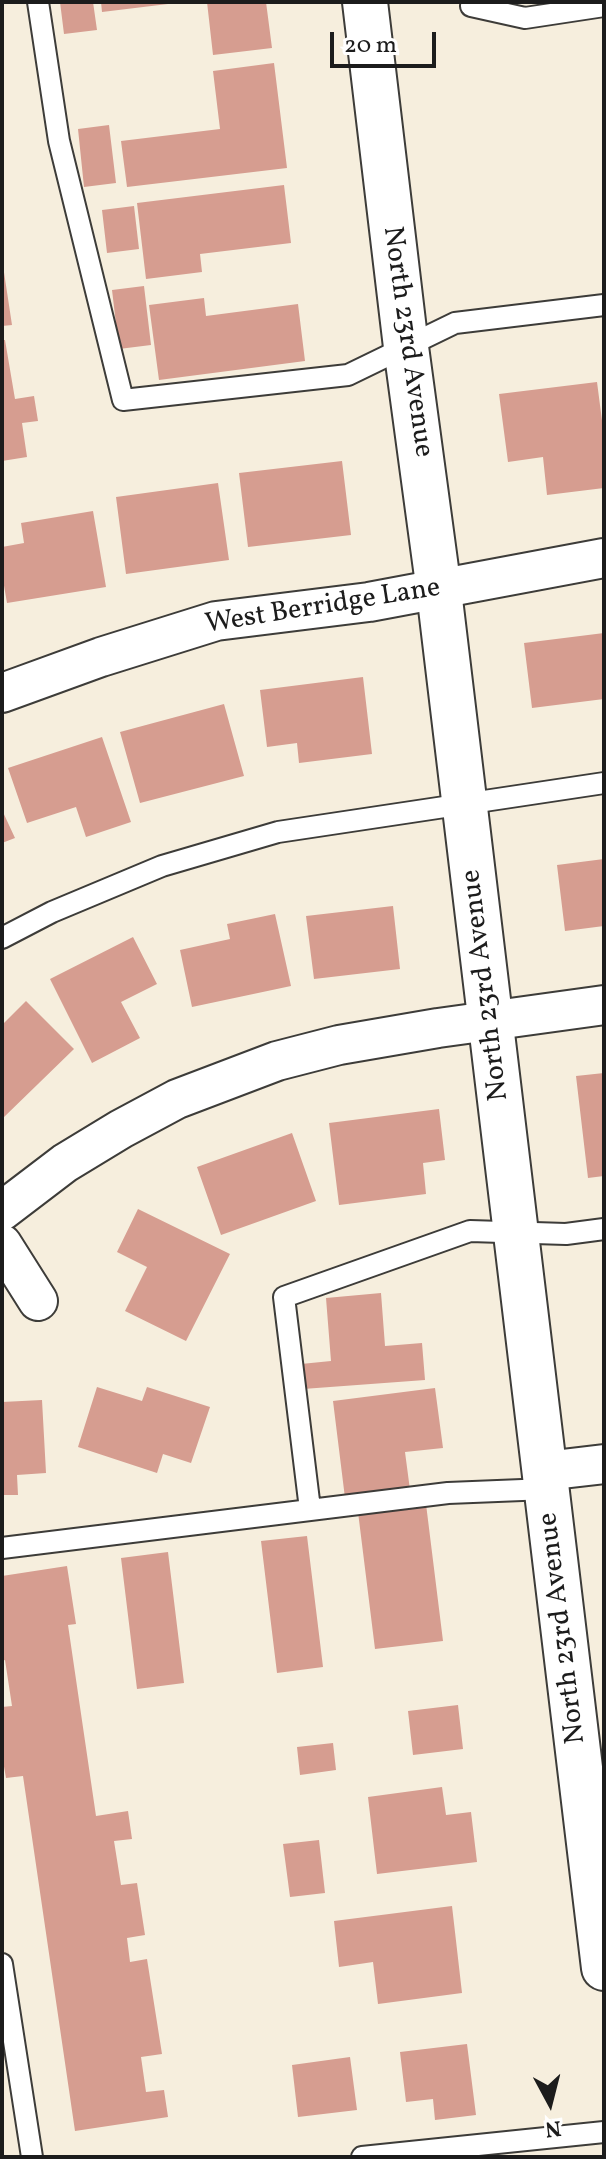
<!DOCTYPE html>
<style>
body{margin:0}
#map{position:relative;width:606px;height:2159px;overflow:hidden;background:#f6eedd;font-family:Vollkorn,serif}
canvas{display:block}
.frame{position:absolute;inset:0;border:4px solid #1c1c1c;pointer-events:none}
.north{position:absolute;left:510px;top:2063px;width:80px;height:80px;-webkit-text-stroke:6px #fff;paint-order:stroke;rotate:173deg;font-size:22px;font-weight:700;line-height:32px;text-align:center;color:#1c1c1c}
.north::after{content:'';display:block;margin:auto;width:28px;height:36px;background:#1c1c1c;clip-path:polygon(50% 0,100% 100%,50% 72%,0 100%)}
.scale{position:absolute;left:330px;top:32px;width:106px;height:36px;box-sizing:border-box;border:4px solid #1c1c1c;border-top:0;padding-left:10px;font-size:24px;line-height:28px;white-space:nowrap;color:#1c1c1c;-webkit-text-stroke:6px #fff;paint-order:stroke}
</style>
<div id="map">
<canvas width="606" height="2159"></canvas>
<div class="frame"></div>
<div class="north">N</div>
<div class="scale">20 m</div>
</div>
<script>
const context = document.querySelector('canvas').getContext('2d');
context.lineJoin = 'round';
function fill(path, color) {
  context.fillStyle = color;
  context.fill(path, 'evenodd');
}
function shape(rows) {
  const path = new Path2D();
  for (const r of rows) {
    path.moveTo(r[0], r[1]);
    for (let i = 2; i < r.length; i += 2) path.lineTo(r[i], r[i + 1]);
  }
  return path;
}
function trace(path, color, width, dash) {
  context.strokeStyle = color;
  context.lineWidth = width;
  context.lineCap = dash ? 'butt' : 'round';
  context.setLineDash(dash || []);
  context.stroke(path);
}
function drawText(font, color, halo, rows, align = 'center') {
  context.font = font + ' Vollkorn,serif';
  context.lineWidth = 6;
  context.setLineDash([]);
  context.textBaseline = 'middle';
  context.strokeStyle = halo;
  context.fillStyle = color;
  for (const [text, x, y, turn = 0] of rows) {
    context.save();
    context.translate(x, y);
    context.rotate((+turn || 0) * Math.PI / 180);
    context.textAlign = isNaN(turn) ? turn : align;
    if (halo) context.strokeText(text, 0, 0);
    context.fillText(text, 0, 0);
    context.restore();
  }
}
fill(shape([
 [60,2,93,2,97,30,64,34],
 [101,2,168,2,168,4,102,12],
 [207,2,266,2,272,48,213,55],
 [274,63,287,168,127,187,121,141,220,129,213,71],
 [109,125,116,183,84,187,78,129],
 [284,185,291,243,200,254,202,272,146,279,137,203],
 [134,206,139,249,107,253,102,210],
 [2,259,12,325,2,326],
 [144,286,151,345,119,349,112,290],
 [204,298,206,316,298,304,305,361,159,380,149,305],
 [2,340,5,340,15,399,34,396,38,421,22,423,27,457,2,461],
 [597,382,604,436,604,488,547,495,543,457,508,462,499,394],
 [342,461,351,535,248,547,239,473],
 [218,483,229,560,126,574,116,497],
 [93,511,106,587,7,603,2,574,2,547,24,543,21,523],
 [604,633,604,699,532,708,524,643],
 [363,677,372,754,299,763,297,743,267,747,260,690],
 [224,704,244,776,140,803,120,732],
 [102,737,131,822,86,837,76,807,27,823,8,768],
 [2,810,15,838,2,843],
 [604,859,604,926,565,931,557,865],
 [393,906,400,969,314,979,306,916],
 [275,914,291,986,192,1007,180,950,230,939,227,924],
 [133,937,157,984,121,1002,140,1038,92,1063,50,979],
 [26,1001,74,1049,2,1119,2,1025],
 [604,1073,604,1176,588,1178,576,1076],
 [439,1109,445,1160,423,1163,426,1194,339,1205,329,1123],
 [292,1133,316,1201,221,1235,197,1167],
 [138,1209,230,1254,186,1341,125,1311,147,1267,117,1252],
 [381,1293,385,1346,422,1343,425,1380,303,1389,301,1364,331,1361,326,1298],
 [97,1387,142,1401,147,1387,210,1407,191,1463,163,1454,157,1473,78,1447],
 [435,1388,443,1448,405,1452,410,1490,345,1498,333,1401],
 [42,1400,46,1473,17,1475,18,1495,2,1495,2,1402],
 [426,1504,443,1641,375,1649,358,1512],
 [307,1536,323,1667,277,1673,261,1541],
 [168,1552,184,1683,137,1689,121,1558],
 [67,1566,76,1624,68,1625,96,1816,128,1811,132,1839,114,1841,121,1885,137,1883,145,1935,127,1938,130,1962,147,1959,162,2054,141,2057,146,2092,164,2090,168,2117,75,2131,23,1776,6,1778,2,1755,2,1707,12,1706,5,1660,2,1661,2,1628,4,1627,2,1576],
 [458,1705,463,1749,413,1755,408,1711],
 [333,1743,336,1770,300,1775,297,1747],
 [442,1787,446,1815,471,1812,477,1862,377,1874,368,1797],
 [319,1840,325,1893,290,1897,283,1844],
 [452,1906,462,1993,378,2004,373,1962,339,1967,334,1921],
 [467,2044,476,2115,435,2120,433,2099,406,2102,400,2052],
 [350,2057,357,2110,298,2117,292,2065]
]), '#d69d90');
const service = shape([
 [38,2,59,141,123,400,348,375,455,323,604,305],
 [471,6,525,18,604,6],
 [2,938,52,912,162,866,278,832,604,783],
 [310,1509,284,1297,470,1231,566,1234,604,1229],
 [2,1548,448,1493,547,1489],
 [2,1964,32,2157],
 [362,2157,604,2132]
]);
const minor = shape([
 [2,693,101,657,216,621,369,602,604,558],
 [2,1211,65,1163,121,1129,177,1099,277,1061,339,1045,438,1028,604,1005],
 [2,1244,38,1301],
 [545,1471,604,1464]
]);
const tertiary = shape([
 [365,2,406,347,439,591,604,1968]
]);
trace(service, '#3d3c39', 24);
trace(minor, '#3d3c39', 42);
trace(tertiary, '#3d3c39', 48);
trace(service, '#fff', 20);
trace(minor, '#fff', 38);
trace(tertiary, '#fff', 44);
drawText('28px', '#1c1c1c', '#fff', [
 ["North 23rd Avenue",406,342,82],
 ["West Berridge Lane",323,608,-9],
 ["North 23rd Avenue",487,985,-97],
 ["North 23rd Avenue",564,1628,-97]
]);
</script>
